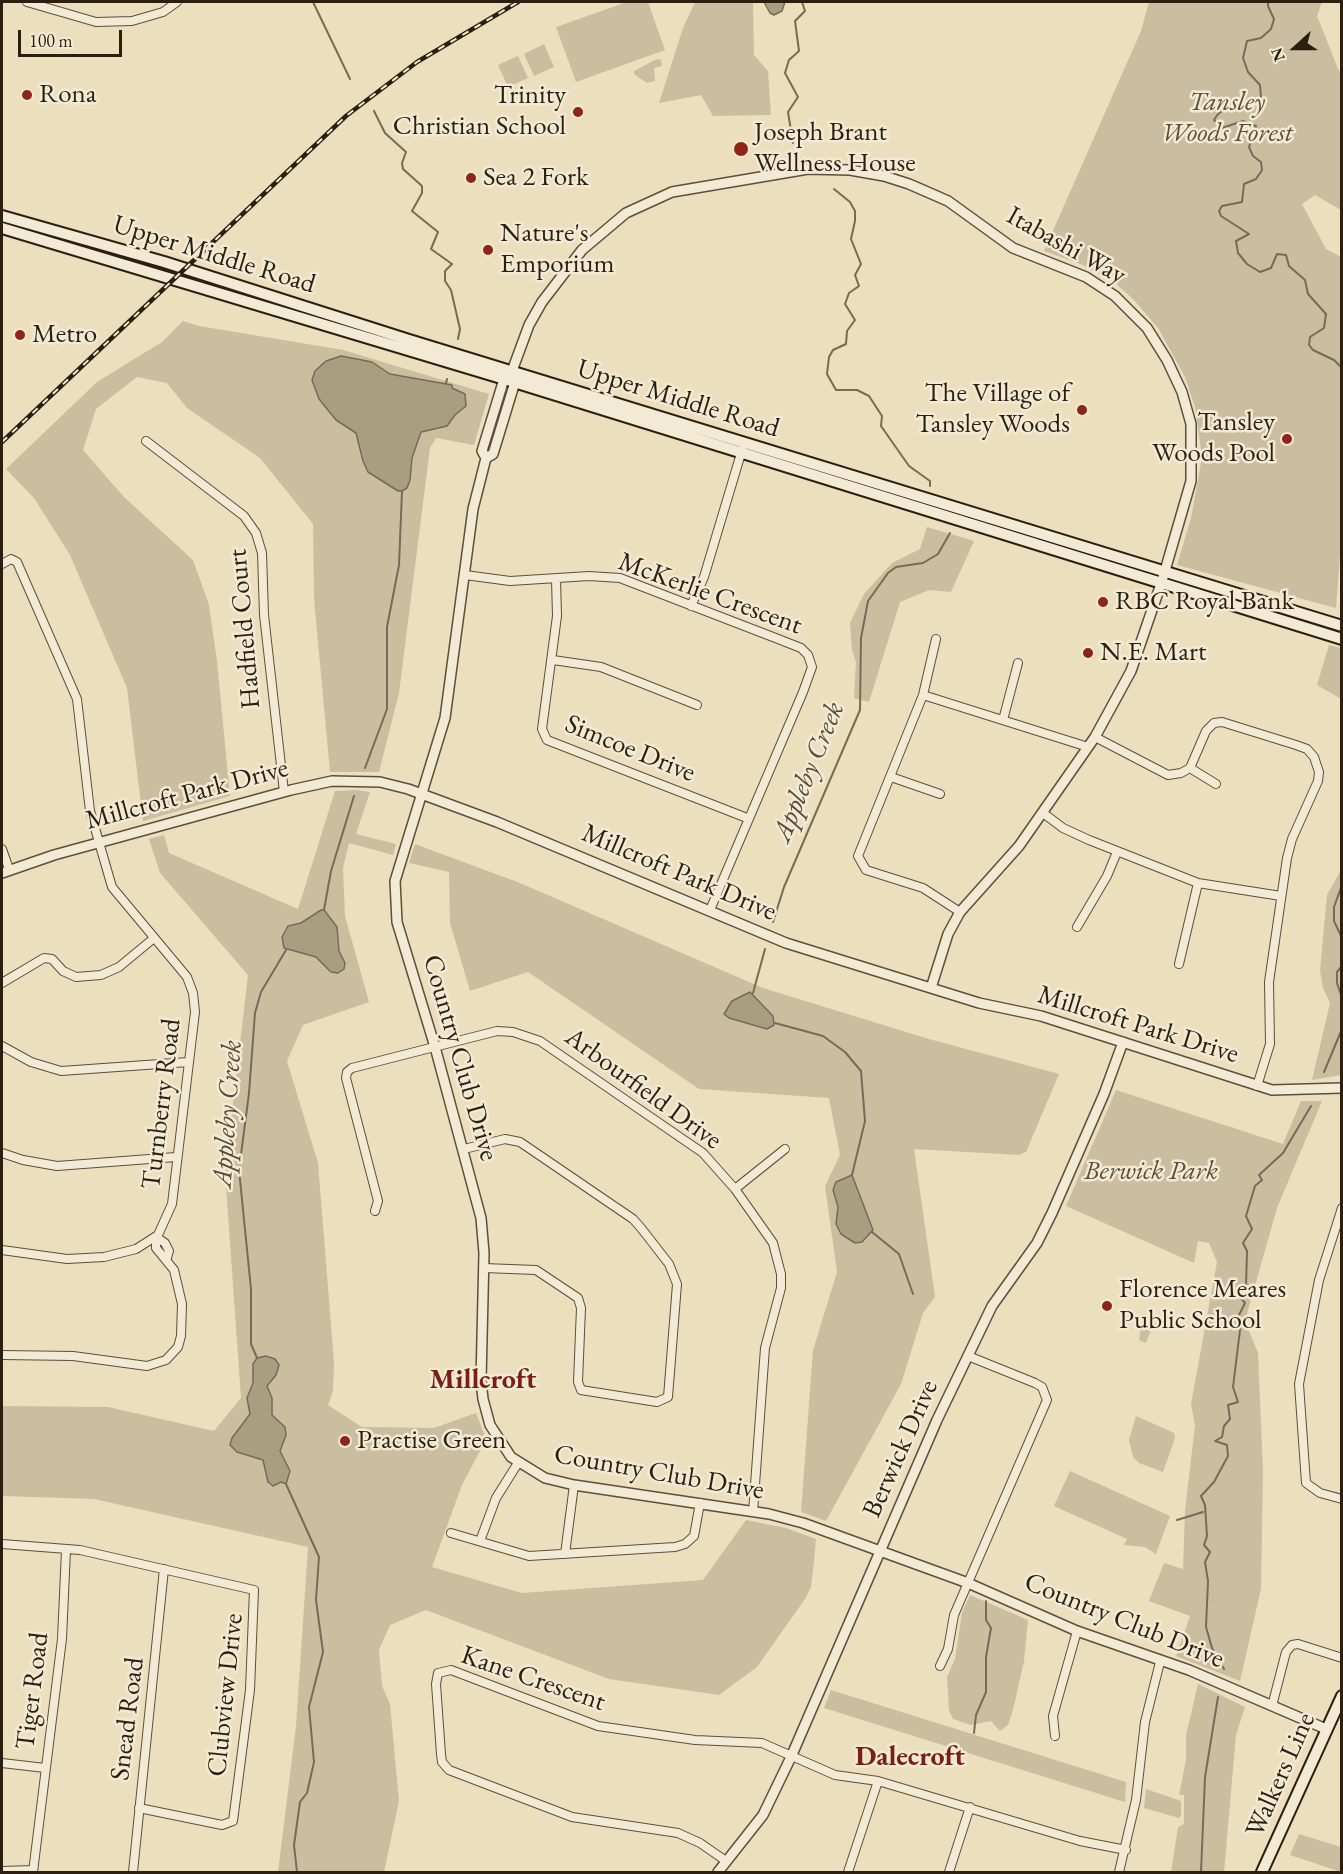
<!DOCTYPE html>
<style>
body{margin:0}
#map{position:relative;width:1343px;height:1874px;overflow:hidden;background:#ebdfbd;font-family:"EB Garamond",serif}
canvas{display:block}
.frame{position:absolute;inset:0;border:3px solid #2d1f10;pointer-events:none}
.north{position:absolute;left:1265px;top:18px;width:60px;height:60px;-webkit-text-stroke:4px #f2ead4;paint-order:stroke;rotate:249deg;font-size:16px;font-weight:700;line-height:24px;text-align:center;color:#2d1f10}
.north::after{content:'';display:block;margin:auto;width:21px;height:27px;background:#2d1f10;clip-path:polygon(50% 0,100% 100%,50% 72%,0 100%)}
.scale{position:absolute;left:18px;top:30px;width:104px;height:27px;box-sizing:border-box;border:3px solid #2d1f10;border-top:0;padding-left:8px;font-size:18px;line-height:21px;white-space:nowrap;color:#2d1f10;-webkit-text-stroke:4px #f2ead4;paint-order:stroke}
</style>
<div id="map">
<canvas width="1343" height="1874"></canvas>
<div class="frame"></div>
<div class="north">N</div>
<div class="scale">100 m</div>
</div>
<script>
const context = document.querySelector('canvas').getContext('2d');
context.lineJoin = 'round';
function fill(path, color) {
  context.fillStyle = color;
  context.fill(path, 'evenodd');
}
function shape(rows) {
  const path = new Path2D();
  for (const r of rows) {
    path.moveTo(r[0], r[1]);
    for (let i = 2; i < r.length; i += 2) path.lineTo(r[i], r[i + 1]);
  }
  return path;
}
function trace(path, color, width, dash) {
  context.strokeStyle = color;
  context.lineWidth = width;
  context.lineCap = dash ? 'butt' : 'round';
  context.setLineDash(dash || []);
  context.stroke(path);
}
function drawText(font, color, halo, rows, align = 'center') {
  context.font = font + ' "EB Garamond",serif';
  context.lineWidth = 5;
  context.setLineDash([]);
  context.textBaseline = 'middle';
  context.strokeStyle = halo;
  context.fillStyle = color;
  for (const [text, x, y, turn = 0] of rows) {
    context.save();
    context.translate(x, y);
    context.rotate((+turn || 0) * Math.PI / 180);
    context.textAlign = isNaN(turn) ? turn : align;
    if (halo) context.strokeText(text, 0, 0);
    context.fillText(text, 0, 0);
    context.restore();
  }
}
fill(shape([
 [627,2,648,2,665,50,576,82,556,27],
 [695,2,753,2,754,55,768,71,771,115,713,116,701,95,659,103,683,28],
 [1149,2,1322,2,1317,16,1339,71,1341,72,1341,210,1315,195,1302,204,1326,249,1341,257,1342,530,1336,608,1177,565,1191,518,1202,457,1195,407,1185,377,1158,328,1134,300,1114,282,1083,265,1044,251,1141,31],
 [544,44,554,67,534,76,524,54],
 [518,56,528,78,508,87,498,65],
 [657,59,661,60,662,66,654,68,655,81,647,83,634,74,634,71],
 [183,321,199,326,343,350,489,394,474,445,436,438,430,448,399,693,379,772,330,772,314,599,313,524,260,458,187,408,167,383,137,377,96,409,83,450,124,497,193,560,209,605,217,661,230,796,143,821,127,688,70,555,34,498,6,469,97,382,162,342],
 [927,527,974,541,951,592,929,590,900,602,869,702,854,698,856,662,852,650,850,623,864,594,892,563,920,549],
 [1329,645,1341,648,1341,699,1317,685],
 [357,790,370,792,356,834,396,844,393,855,349,843,343,868,345,916,369,1002,303,1025,287,1061,318,1163,334,1362,333,1391,328,1405,362,1427,434,1428,476,1413,487,1441,482,1447,462,1485,432,1567,522,1593,703,1580,746,1520,786,1528,816,1539,814,1561,811,1587,805,1599,757,1667,719,1695,609,1679,426,1610,390,1625,379,1650,382,1686,390,1704,399,1801,384,1872,278,1872,296,1726,308,1547,94,1499,2,1496,2,1406,108,1407,214,1431,241,1398,225,1172,248,975,160,873,149,839,164,835,169,853,298,909,335,791],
 [415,844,520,883,763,988,929,1039,1059,1074,1026,1152,1019,1155,914,1149,935,1297,923,1313,901,1384,826,1521,801,1512,813,1350,837,1272,825,1186,840,1155,829,1098,699,1089,528,972,470,991,450,923,449,872,409,863],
 [1341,870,1341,1075,1312,1080,1330,1003,1323,988,1320,971,1327,895],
 [1116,1090,1283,1144,1301,1101,1322,1101,1277,1208,1245,1321,1258,1353,1263,1471,1261,1589,1240,1681,1176,1656,1190,1616,1149,1601,1164,1563,1183,1569,1185,1511,1195,1425,1191,1404,1217,1262,1209,1243,1198,1241,1194,1263,1066,1206],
 [1145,1322,1153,1325,1146,1343,1139,1340,1141,1326],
 [1136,1416,1174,1433,1175,1438,1163,1472,1139,1463,1133,1457,1129,1440],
 [1070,1471,1170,1516,1156,1554,1145,1547,1124,1545,1127,1539,1054,1506],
 [970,1595,1028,1620,1024,1661,1013,1710,1008,1725,1000,1731,991,1721,971,1725,953,1719,949,1710,947,1677,955,1659,962,1613],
 [1198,1684,1245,1707,1236,1735,1224,1872,1171,1872,1178,1827,1184,1824,1184,1795,1179,1795,1186,1760,1186,1735],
 [831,1690,1126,1782,1125,1802,824,1708],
 [1146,1789,1181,1801,1181,1816,1179,1818,1144,1808],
 [1299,1834,1341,1847,1341,1872,1290,1855]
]), '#cbbea0');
const water = shape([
 [764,2,785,2,782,11,774,15,770,13,764,2],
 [341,356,372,362,390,374,452,385,452,388,465,394,466,406,455,415,447,426,421,432,412,458,410,480,407,488,402,491,398,491,368,472,363,461,356,433,336,420,319,399,312,380,315,371,326,361,341,356],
 [321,910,324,910,337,927,339,951,345,963,344,969,338,973,331,972,316,957,284,948,282,937,288,926,301,923,321,910],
 [750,992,773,1016,774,1025,767,1029,729,1018,724,1014,732,1001,750,992],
 [852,1175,873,1230,862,1242,855,1243,841,1234,836,1224,838,1207,833,1190,836,1182,852,1175],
 [266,1356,275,1359,279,1365,276,1375,267,1386,272,1398,272,1415,285,1427,286,1435,280,1451,290,1471,286,1484,281,1482,273,1486,268,1482,263,1460,237,1452,230,1445,232,1438,250,1414,247,1398,253,1383,253,1364,257,1358,266,1356]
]);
fill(water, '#aa9e82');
trace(water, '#786b54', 1.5);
trace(shape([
 [313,2,350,79],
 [1268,2,1268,6,1274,19,1271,29,1261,38,1247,41,1243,58,1248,72,1260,85,1261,98,1255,104,1235,102,1218,114,1214,120,1222,128,1243,121,1256,126,1249,147,1253,156,1261,162,1262,170,1256,179,1244,184,1242,202,1222,206,1219,211,1221,216,1249,234,1236,241,1238,253,1247,264,1260,272,1271,268,1277,254,1286,255,1289,266,1305,280,1308,294,1326,314,1324,328,1310,337,1309,345,1313,350,1334,360,1342,368],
 [374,111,385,133,406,152,402,163,403,169,422,186,422,193,412,211,438,232,431,249,452,264,445,271,445,281,451,290,460,329,458,339],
 [793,143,788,112,798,97,785,73,789,60,799,51,795,21,805,11,802,2],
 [834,189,850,202,855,211,855,221,851,239,861,264,855,275,859,286,849,293,845,304,855,320,847,331,846,344,833,350,829,357,827,374,836,390,857,390,869,396,882,416,881,426,909,466,930,481,930,486],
 [446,383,447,379],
 [1342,675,1342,676],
 [365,768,387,709,387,627,399,565,402,491],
 [1342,885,1334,907,1334,921,1342,938],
 [324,910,331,871,354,796],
 [773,922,784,887,860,710,861,638,868,601,888,573,896,567,923,563,938,554,950,533],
 [1342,966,1337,972,1337,983,1342,998],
 [753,993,765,949],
 [775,1023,823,1036,845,1052,861,1071,865,1121,852,1175],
 [1324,1072,1342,1029],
 [872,1232,899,1254,913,1294],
 [257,1358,251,1344,251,1289,239,1170,249,1093,255,1013,261,992,286,950],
 [286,1484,319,1557,316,1600,323,1652,309,1707,314,1762,307,1793,300,1802,294,1845,297,1872],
 [1177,1520,1203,1512],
 [1224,1669,1212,1648,1206,1627,1208,1581,1205,1562,1210,1552,1204,1545,1207,1536,1205,1505,1201,1496,1214,1482,1228,1456,1227,1445,1215,1441,1222,1437,1224,1426,1230,1419,1228,1405,1238,1402,1233,1387,1241,1322,1239,1315,1245,1303,1239,1296,1246,1287,1247,1251,1243,1243,1252,1229,1246,1216,1255,1186,1262,1180,1259,1175,1283,1153,1311,1106],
 [974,1733,976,1715,986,1692,986,1657,991,1628,986,1620,986,1601],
 [1201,1872,1205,1777,1218,1697]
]), '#786b54', 2);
const minor = shape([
 [27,2,96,22,132,21,163,12,177,2],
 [146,441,244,516,256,533,262,553,264,615,284,792],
 [2,564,11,559,17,562,77,699,90,811,112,887,187,977,193,993,195,1012,172,1204,158,1235,136,1249,104,1257,67,1259,2,1250],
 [465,575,510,581,589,576,620,578,773,637,801,648,808,655,812,667,803,692,710,910],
 [556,579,557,616,542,729,547,740,747,818],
 [691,606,704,577,742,450],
 [553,660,601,667,697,705],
 [923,695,936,639],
 [1003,720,1018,663],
 [1095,737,1168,775,1181,773,1190,768,1206,731,1214,723,1222,722,1296,745,1307,749,1314,757,1319,772,1318,781,1292,839,1287,858,1269,982,1270,1044,1257,1086],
 [1190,768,1216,784],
 [891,777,940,794],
 [1043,813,1063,828,1089,840,1198,883,1281,896],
 [2,849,9,869],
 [960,912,923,888,866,870,858,856,923,695,1088,747],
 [1077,927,1107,876,1117,852],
 [1179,964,1198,883],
 [2,983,44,958,52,959,63,971,76,977,101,975,119,967,154,938],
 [2,1046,31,1062,61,1071,188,1062],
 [464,1149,505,1139,520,1142,633,1219,641,1228,669,1264,677,1284,668,1397,657,1402,581,1390,578,1382,581,1308,578,1298,536,1270,484,1268],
 [2,1153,23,1160,57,1166,176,1157],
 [735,1189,785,1149],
 [1342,1208,1319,1280,1299,1384,1306,1483,1320,1493,1342,1499],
 [375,1211,378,1201,346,1078,347,1072,352,1068,497,1031,513,1032,540,1041,703,1153,735,1189,773,1243,781,1274,781,1288,765,1348,753,1512],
 [156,1237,165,1243,169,1251,167,1258],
 [2,1355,73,1356,147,1366,166,1360,178,1347,181,1336,182,1304,174,1270,156,1248,156,1237],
 [451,1533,529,1556,675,1547,685,1544,694,1536,700,1503],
 [480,1541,496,1498,518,1463],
 [2,1544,80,1550,254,1590,250,1690,233,1821,222,1825,139,1808],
 [565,1554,574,1485],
 [940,1666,948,1649,954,1615,1047,1400,1042,1387,1035,1383,968,1356],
 [1272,1706,1286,1652,1292,1645,1298,1644,1342,1658],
 [1055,1736,1053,1716,1077,1631],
 [2,1763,45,1768],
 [726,1861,700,1843,678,1833,572,1817,449,1770,442,1762,441,1754,436,1684,438,1673,451,1670,598,1726,695,1740,762,1743,835,1775,878,1781,1080,1841,1126,1850],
 [2,1871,33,1870],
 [33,1872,62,1639,66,1550],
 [133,1872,164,1569],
 [848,1872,878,1781],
 [949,1872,970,1807],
 [1119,1872,1136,1800,1145,1722,1160,1662]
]);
const tertiary = shape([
 [486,458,493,454,515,382,514,378],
 [2,873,54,855,291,790,332,781,380,782,408,789,497,822,786,943,979,1003,1041,1016,1272,1090,1342,1088],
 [931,988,948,934,960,912,1019,846,1095,737,1131,671,1162,581,1191,481,1191,424,1182,392,1167,360,1147,328,1115,296,1086,277,1013,248,948,201,909,184,884,176,850,170,808,169,672,192,626,213,582,250,542,302,529,325,512,371,504,379,482,451,486,458,473,509,445,718,395,881,397,922,435,1047,481,1218,484,1253,481,1381,483,1399,490,1425,511,1457,545,1478,574,1485,769,1514,803,1523,968,1583,1077,1631,1189,1670,1326,1729],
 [718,1872,763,1815,791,1757,937,1420,992,1306,1037,1243,1052,1213,1104,1094,1123,1042]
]);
const secondary = shape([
 [2,216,164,262,409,340,1342,626],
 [2,228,498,377,1342,639],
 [1262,1872,1342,1696]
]);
trace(minor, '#5c4f3b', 10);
trace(tertiary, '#5c4f3b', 12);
trace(secondary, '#2d1f10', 14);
trace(minor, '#f2ead4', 8);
trace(tertiary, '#f2ead4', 9);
trace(secondary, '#f2ead4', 10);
const rail = shape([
 [2,442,346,116,417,62,518,2]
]);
trace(rail, '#2d1f10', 4.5);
trace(rail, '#f2ead4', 2, [7]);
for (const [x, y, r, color] of [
 [27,95,6,"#8f2418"],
 [578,112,6,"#8f2418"],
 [741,149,8,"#8f2418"],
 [471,178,6,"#8f2418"],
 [488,250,6,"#8f2418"],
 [20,335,6,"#8f2418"],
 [1082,410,6,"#8f2418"],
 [1287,439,6,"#8f2418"],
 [1103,602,6,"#8f2418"],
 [1088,653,6,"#8f2418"],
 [1107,1306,6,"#8f2418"],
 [345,1441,6,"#8f2418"]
]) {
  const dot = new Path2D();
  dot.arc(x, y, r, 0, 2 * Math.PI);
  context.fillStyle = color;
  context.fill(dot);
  trace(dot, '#f2ead4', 2);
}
drawText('27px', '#2d1f10', '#f2ead4', [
 ["Rona",39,95],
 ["Trinity",566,96,"right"],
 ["Christian School",566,127,"right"],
 ["Joseph Brant",754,133],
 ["Wellness House",754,164],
 ["Sea 2 Fork",483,178],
 ["Nature's",500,234],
 ["Emporium",500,265],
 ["Metro",32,335],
 ["The Village of",1070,394,"right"],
 ["Tansley Woods",1070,425,"right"],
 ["Tansley",1275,423,"right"],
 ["Woods Pool",1275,454,"right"],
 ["RBC Royal Bank",1115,602],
 ["N.E. Mart",1100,653],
 ["Florence Meares",1119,1290],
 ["Public School",1119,1321],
 ["Practise Green",357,1441]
], 'left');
drawText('italic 27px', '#5c4f3b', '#f2ead4', [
 ["Tansley",1227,103],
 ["Woods Forest",1227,134],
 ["Berwick Park",1151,1172]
]);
drawText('27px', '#2d1f10', '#f2ead4', [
 ["Itabashi Way",1066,246,29],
 ["Upper Middle Road",214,255,17],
 ["Upper Middle Road",678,399,17],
 ["McKerlie Crescent",710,594,20],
 ["Hadfield Court",245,629,-95],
 ["Simcoe Drive",630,749,22],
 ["Millcroft Park Drive",187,795,-15],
 ["Millcroft Park Drive",679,873,23],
 ["Millcroft Park Drive",1138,1025,17],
 ["Country Club Drive",460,1058,74],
 ["Arbourfield Drive",643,1089,36],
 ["Turnberry Road",162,1104,-83],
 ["Berwick Drive",901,1449,-66],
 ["Country Club Drive",659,1473,10],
 ["Country Club Drive",1124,1621,22],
 ["Kane Crescent",533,1679,19],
 ["Tiger Road",33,1691,-83],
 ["Clubview Drive",226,1695,-84],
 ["Snead Road",128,1719,-83],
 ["Walkers Line",1281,1775,-66]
]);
drawText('italic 28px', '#594b38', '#f2ead4', [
 ["Appleby Creek",809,772,-68],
 ["Appleby Creek",228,1114,-86]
]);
drawText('bold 28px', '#7a1f14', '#f2ead4', [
 ["Millcroft",483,1380],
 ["Dalecroft",910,1757]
]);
</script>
